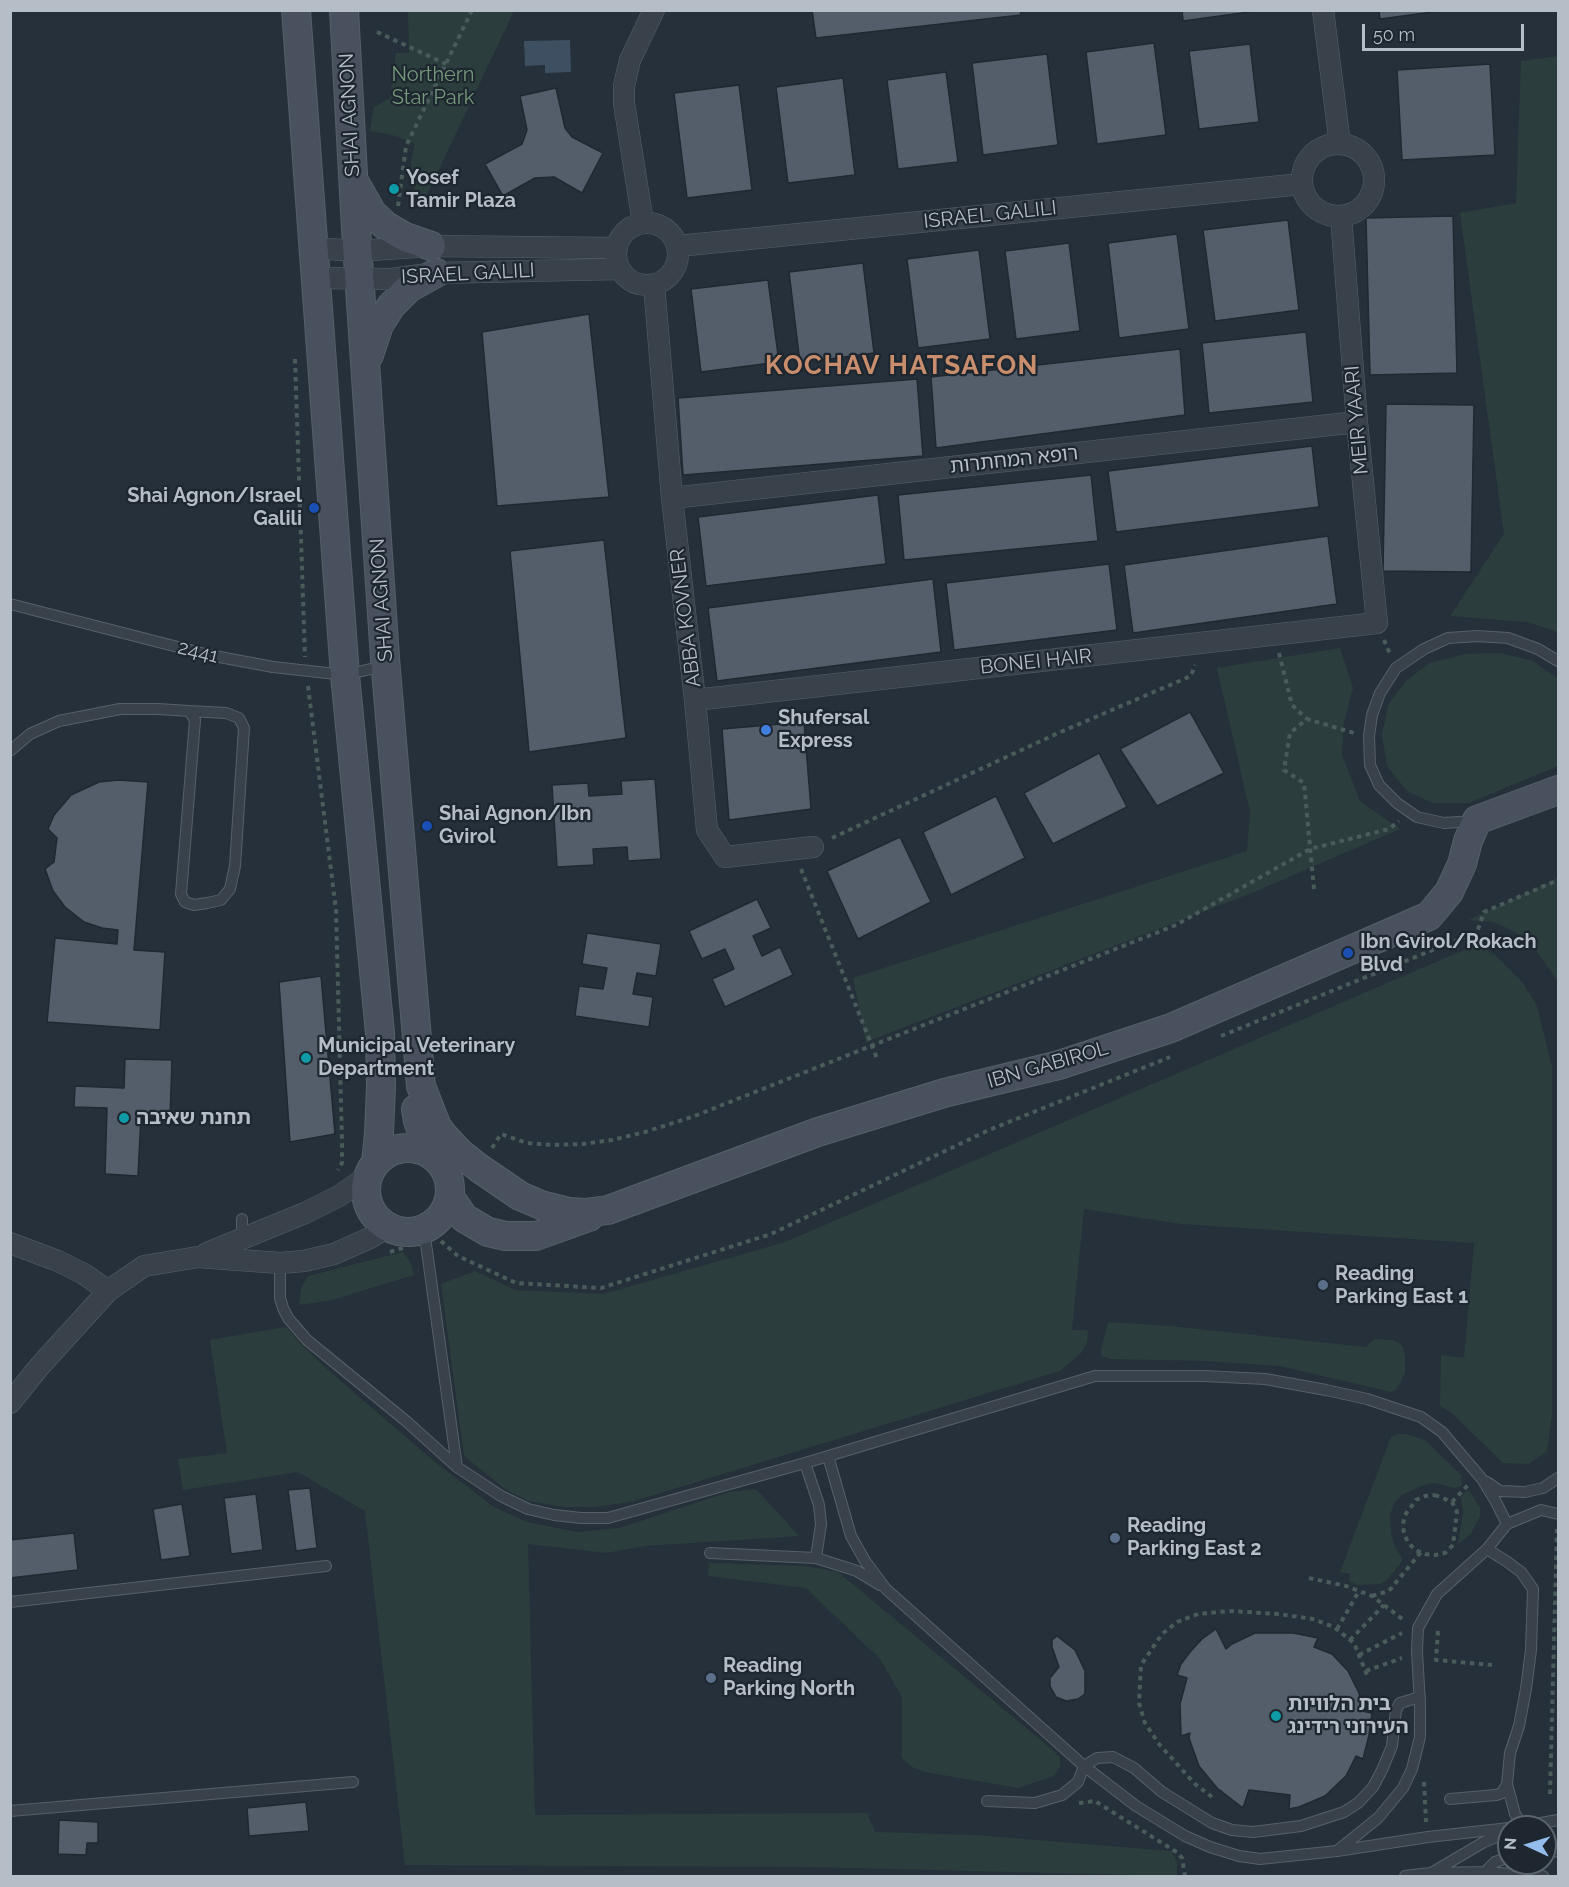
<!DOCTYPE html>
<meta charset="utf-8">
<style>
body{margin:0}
#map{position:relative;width:1569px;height:1887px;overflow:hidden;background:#26303a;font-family:Raleway,sans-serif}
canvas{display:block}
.frame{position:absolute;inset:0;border:12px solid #b5bdc6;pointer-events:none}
.north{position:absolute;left:1497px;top:1815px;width:60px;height:60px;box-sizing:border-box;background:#1e272f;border:2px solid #5a636b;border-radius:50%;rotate:274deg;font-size:16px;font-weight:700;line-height:24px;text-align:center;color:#b5bdc6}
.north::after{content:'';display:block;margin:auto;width:21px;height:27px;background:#94bcec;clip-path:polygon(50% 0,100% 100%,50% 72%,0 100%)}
.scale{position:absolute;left:1362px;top:24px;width:162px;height:27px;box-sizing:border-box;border:3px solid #b5bdc6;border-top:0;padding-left:8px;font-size:18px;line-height:21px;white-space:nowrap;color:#b5bdc6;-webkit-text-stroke:4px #1e272f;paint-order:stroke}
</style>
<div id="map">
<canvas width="1569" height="1887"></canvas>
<div class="frame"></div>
<div class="north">N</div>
<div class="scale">50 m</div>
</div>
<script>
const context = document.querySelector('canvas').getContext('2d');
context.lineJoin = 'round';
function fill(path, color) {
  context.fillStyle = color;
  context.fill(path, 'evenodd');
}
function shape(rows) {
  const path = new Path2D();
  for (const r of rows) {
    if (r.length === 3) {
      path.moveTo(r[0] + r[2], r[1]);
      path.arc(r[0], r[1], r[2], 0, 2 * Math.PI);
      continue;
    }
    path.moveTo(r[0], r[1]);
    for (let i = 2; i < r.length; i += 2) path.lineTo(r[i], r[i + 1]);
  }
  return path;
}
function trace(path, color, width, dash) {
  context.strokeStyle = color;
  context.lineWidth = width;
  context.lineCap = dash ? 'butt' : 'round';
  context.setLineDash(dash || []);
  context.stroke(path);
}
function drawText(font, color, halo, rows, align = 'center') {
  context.font = font + ' Raleway,"Noto Sans Hebrew",sans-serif';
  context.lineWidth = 4.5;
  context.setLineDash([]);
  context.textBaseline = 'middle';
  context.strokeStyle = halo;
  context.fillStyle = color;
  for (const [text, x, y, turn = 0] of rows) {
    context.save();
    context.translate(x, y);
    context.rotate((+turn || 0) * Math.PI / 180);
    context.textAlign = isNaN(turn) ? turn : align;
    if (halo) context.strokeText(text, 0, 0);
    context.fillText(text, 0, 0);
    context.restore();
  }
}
fill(shape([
 [408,11,514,11,422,205,412,193,416,184,412,175,411,163,415,144,396,136,370,131,374,107,390,98,396,53,409,53],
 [1558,56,1558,635,1555,631,1527,622,1450,616,1504,534,1460,213,1516,203,1521,61],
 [1340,648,1353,688,1344,722,1342,755,1360,801,1400,829,1254,892,866,1042,853,978,1247,851,1250,812,1217,668],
 [1500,653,1533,661,1558,679,1558,766,1469,803,1432,803,1407,791,1387,766,1382,735,1388,705,1406,681,1430,663,1465,654],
 [1558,878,1558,982,1534,947,1515,932,1494,922,1469,920],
 [1478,944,1495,955,1523,983,1537,1006,1552,1067,1552,1415,1547,1451,1529,1464,1503,1463,1453,1414,1440,1406,1441,1355,1464,1358,1474,1243,1181,1224,1084,1209,1072,1330,1088,1330,1087,1342,1081,1353,1060,1371,631,1502,593,1507,564,1507,529,1501,505,1489,464,1456,441,1284,475,1271,515,1290,603,1294,785,1242],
 [403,1252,410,1261,414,1275,328,1301,299,1305,301,1288,308,1276],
 [1108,1322,1170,1326,1366,1347,1375,1339,1392,1340,1399,1343,1403,1347,1405,1356,1405,1373,1396,1390,1391,1392,1280,1366,1206,1361,1109,1359,1102,1356,1101,1350],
 [286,1327,301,1344,328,1370,435,1462,494,1507,527,1522,577,1532,619,1528,729,1492,756,1489,799,1536,645,1546,606,1553,528,1544,535,1815,867,1813,875,1832,974,1835,1172,1851,1177,1863,1177,1876,810,1867,405,1865,365,1511,298,1472,183,1490,178,1459,227,1453,210,1340],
 [1399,1434,1407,1434,1426,1441,1461,1475,1462,1486,1455,1488,1435,1483,1424,1485,1402,1495,1394,1503,1390,1515,1391,1534,1395,1547,1403,1560,1387,1580,1380,1584,1357,1585,1349,1581,1350,1574,1340,1572,1391,1437],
 [1466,1491,1470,1491,1475,1500,1480,1508,1480,1516,1470,1535,1458,1544,1463,1513,1461,1497],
 [709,1563,806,1566,838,1572,1042,1741,1060,1757,1060,1767,1054,1776,1018,1788,925,1772,912,1767,902,1758,902,1697,880,1659,806,1588,708,1576]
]), '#2b3e3d');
fill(shape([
 [570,40,571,72,545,73,545,65,525,66,524,41]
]), '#3d4f61');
const building = shape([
 [812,10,1020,10,1021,15,816,38,812,10],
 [1182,10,1264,10,1183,21,1182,10],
 [1379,10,1448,10,1380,19,1379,10],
 [1154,43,1166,135,1097,144,1086,52,1154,43],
 [1250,44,1259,122,1199,129,1189,51,1250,44],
 [1047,54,1058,145,983,155,972,63,1047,54],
 [1490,64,1495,155,1402,160,1397,70,1490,64],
 [946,72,958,162,898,169,887,80,946,72],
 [843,78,855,175,788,183,776,87,843,78],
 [739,85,752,190,687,198,674,93,739,85],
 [556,88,565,128,572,137,603,153,582,193,554,177,535,178,503,196,485,164,522,144,527,130,520,96,556,88],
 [1453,216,1457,373,1370,375,1366,218,1453,216],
 [1288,220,1299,310,1215,321,1203,230,1288,220],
 [1177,234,1189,329,1119,338,1108,243,1177,234],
 [1069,243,1080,331,1016,339,1005,251,1069,243],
 [979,250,990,339,918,348,907,259,979,250],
 [863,263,874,353,800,363,789,272,863,263],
 [768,280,779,362,701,372,691,289,768,280],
 [589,314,609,497,497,506,482,332,589,314],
 [1306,332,1313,402,1209,413,1202,343,1306,332],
 [1180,349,1185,415,936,448,931,377,1180,349],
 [917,379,923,456,683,475,678,398,917,379],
 [1386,404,1474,405,1471,572,1383,571,1386,404],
 [1312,446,1319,507,1116,532,1108,471,1312,446],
 [1091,475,1098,541,904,560,898,495,1091,475],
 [878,495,886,564,706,586,698,517,878,495],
 [1328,536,1337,604,1133,633,1124,565,1328,536],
 [604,540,626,738,529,752,510,551,604,540],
 [1109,564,1117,630,954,650,946,583,1109,564],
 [933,579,941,652,717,681,708,608,933,579],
 [1190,712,1224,773,1157,806,1120,749,1190,712],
 [804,722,811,809,729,820,722,729,804,722],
 [1099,753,1127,807,1053,844,1024,793,1099,753],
 [655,779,661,859,628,861,627,847,593,849,594,865,557,867,552,785,588,783,589,796,622,794,621,781,655,779],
 [119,780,148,782,134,950,165,952,160,1030,47,1022,55,938,117,944,118,930,102,928,84,922,65,907,53,891,45,869,54,862,57,838,48,829,54,815,71,795,99,782,119,780],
 [996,796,1025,858,951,895,923,832,996,796],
 [900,837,931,902,858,939,827,871,900,837],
 [757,899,771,928,753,936,762,956,780,947,793,975,725,1007,712,979,734,969,725,949,702,959,689,931,757,899],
 [587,933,661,944,656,976,637,973,633,994,653,997,649,1027,575,1016,579,986,603,989,607,968,582,964,587,933],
 [321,976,335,1134,290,1142,279,982,321,976],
 [125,1059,172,1060,170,1119,141,1117,138,1176,105,1174,107,1108,74,1107,75,1086,124,1088,125,1059],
 [310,1488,317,1548,296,1551,288,1490,310,1488],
 [256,1494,263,1550,231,1554,224,1498,256,1494],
 [182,1504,190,1556,161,1560,153,1509,182,1504],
 [74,1533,78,1570,10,1578,10,1540,74,1533],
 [1216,1629,1226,1649,1232,1644,1255,1633,1293,1633,1318,1638,1314,1647,1332,1654,1348,1671,1359,1693,1362,1711,1372,1713,1369,1735,1363,1759,1356,1756,1346,1776,1325,1796,1299,1807,1289,1809,1290,1795,1249,1790,1243,1808,1217,1788,1199,1766,1189,1738,1190,1733,1181,1736,1180,1704,1187,1678,1177,1675,1181,1664,1190,1652,1202,1639,1216,1629],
 [1057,1636,1075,1650,1085,1671,1085,1694,1078,1699,1066,1701,1056,1697,1050,1686,1050,1678,1059,1667,1052,1647,1052,1640,1057,1636],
 [306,1802,309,1831,249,1836,247,1808,306,1802],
 [59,1820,98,1822,98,1843,87,1843,86,1855,58,1854,59,1820]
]);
fill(building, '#535e6a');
trace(building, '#202931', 1.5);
const lane = shape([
 [10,604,209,655,273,667,345,675,375,668,382,661],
 [10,751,30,734,59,721,120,709,158,709,189,711,226,713,239,718,244,728,235,866,230,889,221,900,207,903,194,905,185,902,181,894,195,720,189,711],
 [1474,821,1444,823,1417,817,1397,803,1379,785,1370,765,1369,736,1372,715,1380,693,1396,668,1424,649,1448,638,1477,636,1508,638,1538,649,1558,661],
 [412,1233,419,1234,426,1244,457,1467],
 [242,1240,242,1219],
 [280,1263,280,1298,283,1308,288,1318,307,1340,406,1421,457,1467,501,1496,528,1509,554,1515,581,1518,608,1518,805,1463,1095,1376,1204,1376,1265,1379,1326,1390,1367,1399,1421,1417,1442,1432,1482,1479,1495,1500,1507,1524],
 [828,1456,851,1536,865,1561,886,1589,1084,1766,1136,1806,1185,1836,1210,1847,1239,1856,1260,1859,1337,1851,1428,1837,1509,1828],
 [805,1463,819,1505,821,1524,816,1558],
 [1487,1482,1500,1491,1525,1492,1543,1488,1558,1478],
 [1487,1549,1506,1561,1521,1572,1533,1589,1531,1650,1526,1689,1519,1726,1510,1753,1507,1784,1515,1814,1521,1823,1525,1826],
 [710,1553,816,1558,857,1571,880,1585],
 [10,1602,326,1566],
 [1450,1799,1496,1795,1502,1793,1507,1784],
 [987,1801,1035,1803,1062,1795,1078,1782,1084,1766,1097,1758,1113,1757,1134,1768,1162,1792,1212,1823,1232,1830,1253,1832,1301,1826,1344,1812,1358,1803,1373,1787,1382,1770,1392,1746,1396,1710,1400,1703,1420,1697],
 [10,1811,353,1782],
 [1518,1827,1558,1820],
 [1337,1851,1378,1818,1403,1788,1412,1769,1420,1737,1420,1705,1417,1651,1418,1628,1437,1594,1487,1549,1507,1524,1541,1510,1558,1514],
 [1545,1853,1558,1851],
 [1433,1872,1484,1842,1509,1832],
 [1405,1876,1430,1873,1485,1872,1543,1876],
 [1485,1876,1485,1872,1495,1862,1509,1857]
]);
const street = shape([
 [1323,10,1340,144],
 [1338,180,36],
 [647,254,31],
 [643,223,624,103,624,86,630,60,654,10],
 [678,246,1302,184],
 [314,248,357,251,431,246,617,248],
 [316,278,391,279,436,273,619,269],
 [654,285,672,498,695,700,707,830,725,857,813,847],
 [672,498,1357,422],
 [695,700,1377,623,1357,422,1341,216],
 [10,1243,58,1261,84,1274,108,1291],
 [207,1253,305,1213,339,1196,368,1176],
 [10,1403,39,1367,108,1291,144,1266,198,1257,280,1263,304,1261,334,1254,370,1238,387,1227]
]);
const secondary = shape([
 [296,10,345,675,380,1033,381,1087,379,1133,376,1163],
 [344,10,356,229,385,658,421,1086,437,1127,444,1136,460,1153,479,1168,520,1196,541,1205,569,1212,585,1213,608,1210,818,1132,944,1093,1059,1065,1171,1028,1429,916,1449,892,1462,864,1468,841,1477,820,1558,790],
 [355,183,372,213,386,226,405,237,431,246],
 [369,355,379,325,391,306,409,288,436,273],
 [416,1109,418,1121,429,1152],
 [408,1190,42],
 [450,1197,464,1218,488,1232,506,1236,536,1236,589,1217]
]);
trace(lane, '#576068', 12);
trace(street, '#576068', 22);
trace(secondary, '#576068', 30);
trace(shape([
 [377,32,446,64],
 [398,206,406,146,472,10],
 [295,359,305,657],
 [1384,640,1391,656],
 [1279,653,1292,705,1307,719],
 [308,686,336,910,342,1142,342,1163,338,1170],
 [832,838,1056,734,1191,676,1195,665],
 [801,869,878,1061],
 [1314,889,1304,783,1284,770,1290,733,1307,719,1354,733],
 [1221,1036,1477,932,1484,912,1558,880],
 [492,1148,501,1134,527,1143,552,1145,583,1144,612,1140,645,1132,692,1117,1176,925,1310,849,1389,829,1399,821],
 [441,1241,458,1256,516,1283,601,1288,771,1234,989,1130,1170,1057],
 [390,1252,406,1247],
 [1435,1495,1452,1502,1457,1512,1453,1545,1445,1553,1435,1555,1425,1554,1415,1550,1408,1542,1404,1534,1403,1524,1405,1515,1416,1500,1425,1496,1435,1495],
 [1452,1502,1468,1485],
 [1309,1578,1346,1586,1372,1596,1405,1621],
 [1372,1596,1389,1591,1421,1552],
 [1337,1629,1359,1591],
 [1438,1631,1436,1660,1492,1665],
 [1350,1640,1384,1605],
 [1359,1655,1402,1633],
 [1366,1671,1402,1658],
 [1424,1782,1426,1822],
 [1550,1794,1557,1529],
 [1212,1797,1195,1784,1159,1744,1145,1723,1139,1703,1141,1665,1162,1634,1177,1622,1198,1614,1229,1611,1279,1614,1313,1619,1334,1627,1354,1643,1367,1675],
 [1079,1803,1095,1801,1178,1853,1182,1858,1185,1876]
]), '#4a5b5c', 4, [4.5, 4.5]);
trace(lane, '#39424b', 10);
trace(street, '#39424b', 21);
trace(secondary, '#48515d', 28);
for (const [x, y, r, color] of [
 [394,189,6,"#0f9aa8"],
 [314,508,6,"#1a4fb4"],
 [766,730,6,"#3f7fe0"],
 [427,826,6,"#1a4fb4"],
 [1348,953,6,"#1a4fb4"],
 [306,1058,6,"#0f9aa8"],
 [124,1118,6,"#0f9aa8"],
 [1323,1285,6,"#5c6f8a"],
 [1115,1538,6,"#5c6f8a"],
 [711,1678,6,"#5c6f8a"],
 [1276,1716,6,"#0f9aa8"]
]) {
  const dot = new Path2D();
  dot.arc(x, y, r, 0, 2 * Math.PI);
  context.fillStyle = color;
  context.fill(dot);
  trace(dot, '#1e272f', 2);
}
drawText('20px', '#76997c', '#1e272f', [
 ["Northern",433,75],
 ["Star Park",433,98]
]);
drawText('20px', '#b5bdc6', '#1e272f', [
 ["SHAI AGNON",350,115,-93],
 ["ISRAEL GALILI",990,215,-6],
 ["ISRAEL GALILI",468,274,-3],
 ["MEIR YAARI",1357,420,-95],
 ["רופא המחתרות",1014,460,-6],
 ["SHAI AGNON",382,600,-94],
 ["ABBA KOVNER",686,618,-97],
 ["2441",198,652,14],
 ["BONEI HAIR",1036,662,-6],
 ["IBN GABIROL",1048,1065,-16]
]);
drawText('bold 20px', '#b5bdc6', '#1e272f', [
 ["Yosef",406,178],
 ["Tamir Plaza",406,201],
 ["Shai Agnon/Israel",302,496,"right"],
 ["Galili",302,519,"right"],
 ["Shufersal",778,718],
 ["Express",778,741],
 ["Shai Agnon/Ibn",439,814],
 ["Gvirol",439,837],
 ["Ibn Gvirol/Rokach",1360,942],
 ["Blvd",1360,965],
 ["Municipal Veterinary",318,1046],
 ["Department",318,1069],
 ["תחנת שאיבה",136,1118],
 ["Reading",1335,1274],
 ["Parking East 1",1335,1297],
 ["Reading",1127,1526],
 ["Parking East 2",1127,1549],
 ["Reading",723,1666],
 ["Parking North",723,1689],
 ["בית הלוויות",1288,1704],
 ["העירוני רידינג",1288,1727]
], 'left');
context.letterSpacing = '1.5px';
drawText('bold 26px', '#c98e6d', '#1e272f', [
 ["KOCHAV HATSAFON",902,366]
]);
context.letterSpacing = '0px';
</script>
